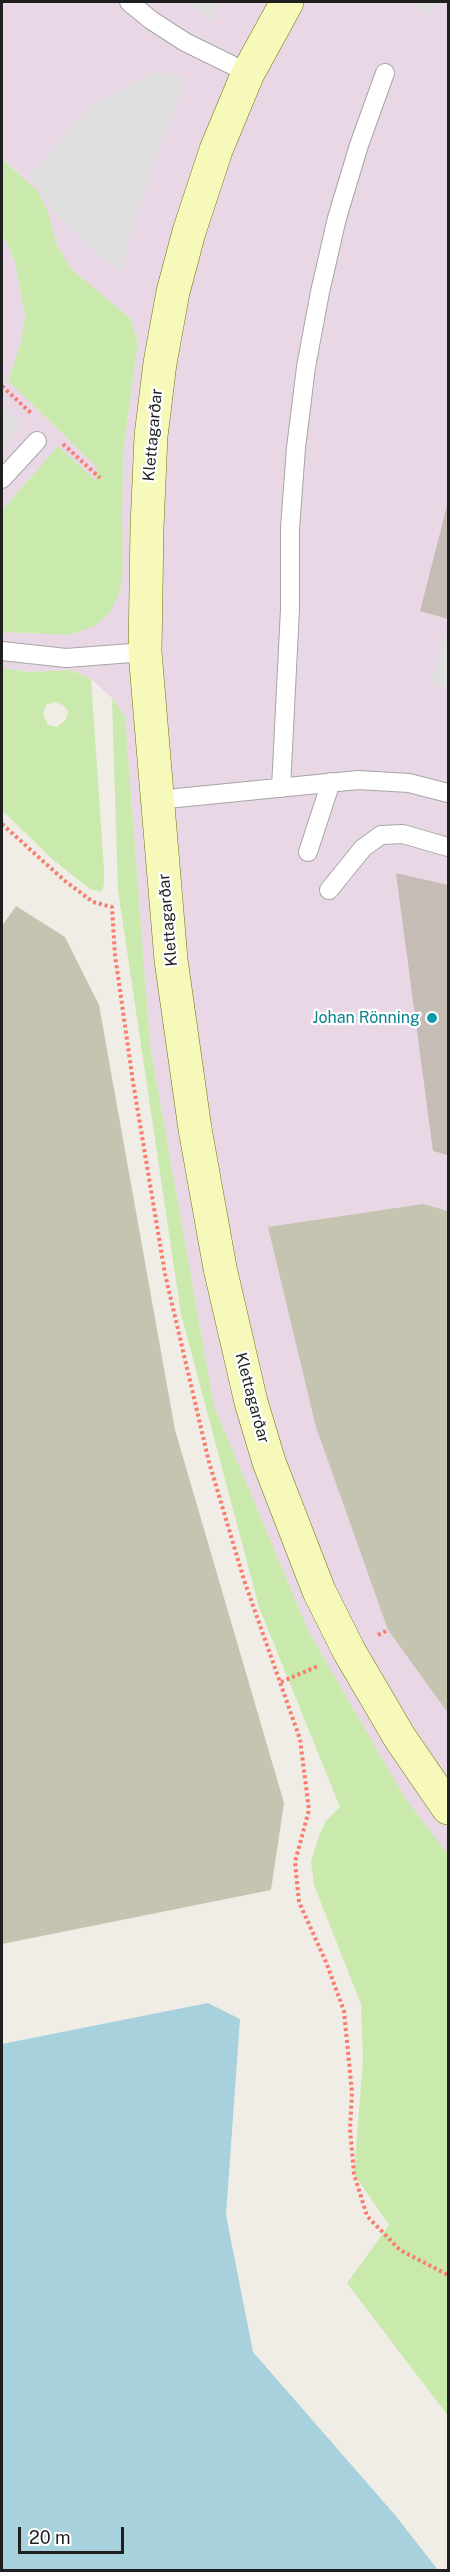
<!DOCTYPE html>
<meta charset="utf-8">
<style>
body{margin:0}
#map{position:relative;width:450px;height:2572px;overflow:hidden;background:#f0ece6;font-family:"Public Sans",sans-serif}
canvas{display:block}
.frame{position:absolute;inset:0;border:3px solid #1f1f1f;pointer-events:none}
.scale{position:absolute;left:18px;top:2527px;width:106px;height:27px;box-sizing:border-box;border:3px solid #1f1f1f;border-top:0;padding-left:8px;font-size:18px;line-height:21px;white-space:nowrap;color:#1f1f1f;-webkit-text-stroke:4px #fff;paint-order:stroke}
</style>
<div id="map">
<canvas width="450" height="2572"></canvas>
<div class="frame"></div>
<div class="scale">20 m</div>
</div>
<script>
const context = document.querySelector('canvas').getContext('2d');
context.lineJoin = 'round';
function fill(path, color) {
  context.fillStyle = color;
  context.fill(path, 'evenodd');
}
function shape(rows) {
  const path = new Path2D();
  for (const r of rows) {
    path.moveTo(r[0], r[1]);
    for (let i = 2; i < r.length; i += 2) path.lineTo(r[i], r[i + 1]);
  }
  return path;
}
function trace(path, color, width, dash) {
  context.strokeStyle = color;
  context.lineWidth = width;
  context.lineCap = dash ? 'butt' : 'round';
  context.setLineDash(dash || []);
  context.stroke(path);
}
function drawText(font, color, halo, rows, align = 'center') {
  context.font = font + ' "Public Sans",sans-serif';
  context.lineWidth = 4.5;
  context.setLineDash([]);
  context.textBaseline = 'middle';
  context.strokeStyle = halo;
  context.fillStyle = color;
  for (const [text, x, y, turn = 0] of rows) {
    context.save();
    context.translate(x, y);
    context.rotate((+turn || 0) * Math.PI / 180);
    context.textAlign = isNaN(turn) ? turn : align;
    if (halo) context.strokeText(text, 0, 0);
    context.fillText(text, 0, 0);
    context.restore();
  }
}
fill(shape([
 [2,2,448,2,448,1854,405,1798,309,1632,214,1406,150,1045,125,717,112,698,91,679,72,670,29,672,2,668,2,632,69,635,81,632,123,569,122,515,124,445,138,343,130,318,71,269,57,245,48,212,38,191,2,158],
 [2,234,15,261,25,316,21,342,8,381,97,466,97,482,58,446,2,510]
]), '#e9d7e6');
fill(shape([
 [16,906,65,937,99,1005,175,1430,284,1803,271,1890,2,1944,2,926],
 [423,1204,448,1211,448,1713,388,1630,316,1427,268,1227]
]), '#c4c4b1');
fill(shape([
 [2,159,38,191,48,212,57,245,71,269,130,318,138,343,124,445,122,515,123,569,120,592,110,612,95,626,69,635,2,632,2,510,58,446,96,481,97,467,8,381,21,342,25,316,15,261,2,234],
 [2,668,29,672,71,670,91,679,104,870,104,885,101,892,90,889,52,859,2,810],
 [54,702,63,705,68,711,66,720,57,727,48,725,43,714,46,705],
 [112,698,125,717,150,1045,214,1406,309,1632,405,1798,448,1854,448,2416,347,2283,389,2225,354,2174,363,2060,361,2004,314,1885,311,1861,319,1836,326,1821,340,1807,259,1607,181,1314,118,890]
]), '#cae9ac');
fill(shape([
 [188,2,221,2,212,21],
 [413,2,439,2,429,15],
 [156,70,186,79,157,154,135,220,122,270,103,260,59,217,29,175,91,106],
 [2,404,23,424,2,448],
 [445,635,448,636,448,689,431,684]
]), '#dfdfdf');
fill(shape([
 [208,2003,240,2019,226,2215,253,2352,395,2515,438,2570,2,2570,2,2044]
]), '#a6d1dd');
fill(shape([
 [448,502,448,619,420,611],
 [396,873,448,885,448,1155,433,1151]
]), '#c5bcb5');
const service = shape([
 [129,2,151,20,185,42,248,73],
 [2,479,37,441],
 [2,651,66,658,145,652],
 [281,788,290,609,290,528,296,448,306,367,320,292,337,218,359,145,385,73],
 [157,800,358,780,409,783,448,793],
 [308,852,331,782],
 [329,890,363,848,381,835,403,834,448,847]
]);
const secondary = shape([
 [287,2,248,73,216,150,189,232,173,292,160,363,151,436,147,527,145,652,171,960,195,1129,220,1268,251,1402,269,1462,319,1591,349,1651,400,1738,448,1808]
]);
trace(service, '#a6a6a6', 20);
trace(secondary, '#6b7706', 34);
trace(shape([
 [2,386,32,414],
 [63,444,100,478],
 [2,824,65,881,93,902,112,907,115,955,133,1082,165,1274,209,1462,244,1580,300,1739,309,1810,295,1862,299,1902,326,1962,344,2011,352,2093,350,2129,354,2174,367,2216,400,2250,448,2275],
 [378,1635,388,1630],
 [281,1682,318,1666]
]), '#f97c6d', 4, [3, 3]);
trace(service, '#fff', 18);
trace(secondary, '#f6f9ba', 33);
for (const [x, y, r, color] of [
 [432,1018,6,"#0f9aa8"]
]) {
  const dot = new Path2D();
  dot.arc(x, y, r, 0, 2 * Math.PI);
  context.fillStyle = color;
  context.fill(dot);
  trace(dot, '#fff', 2);
}
drawText('16px', '#1f1f1f', '#fff', [
 ["Klettagarðar",153,435,-85],
 ["Klettagarðar",168,920,-95],
 ["Klettagarðar",252,1398,75]
]);
drawText('16px', '#0d838f', '#fff', [
 ["Johan Rönning",420,1018]
], 'right');
</script>
